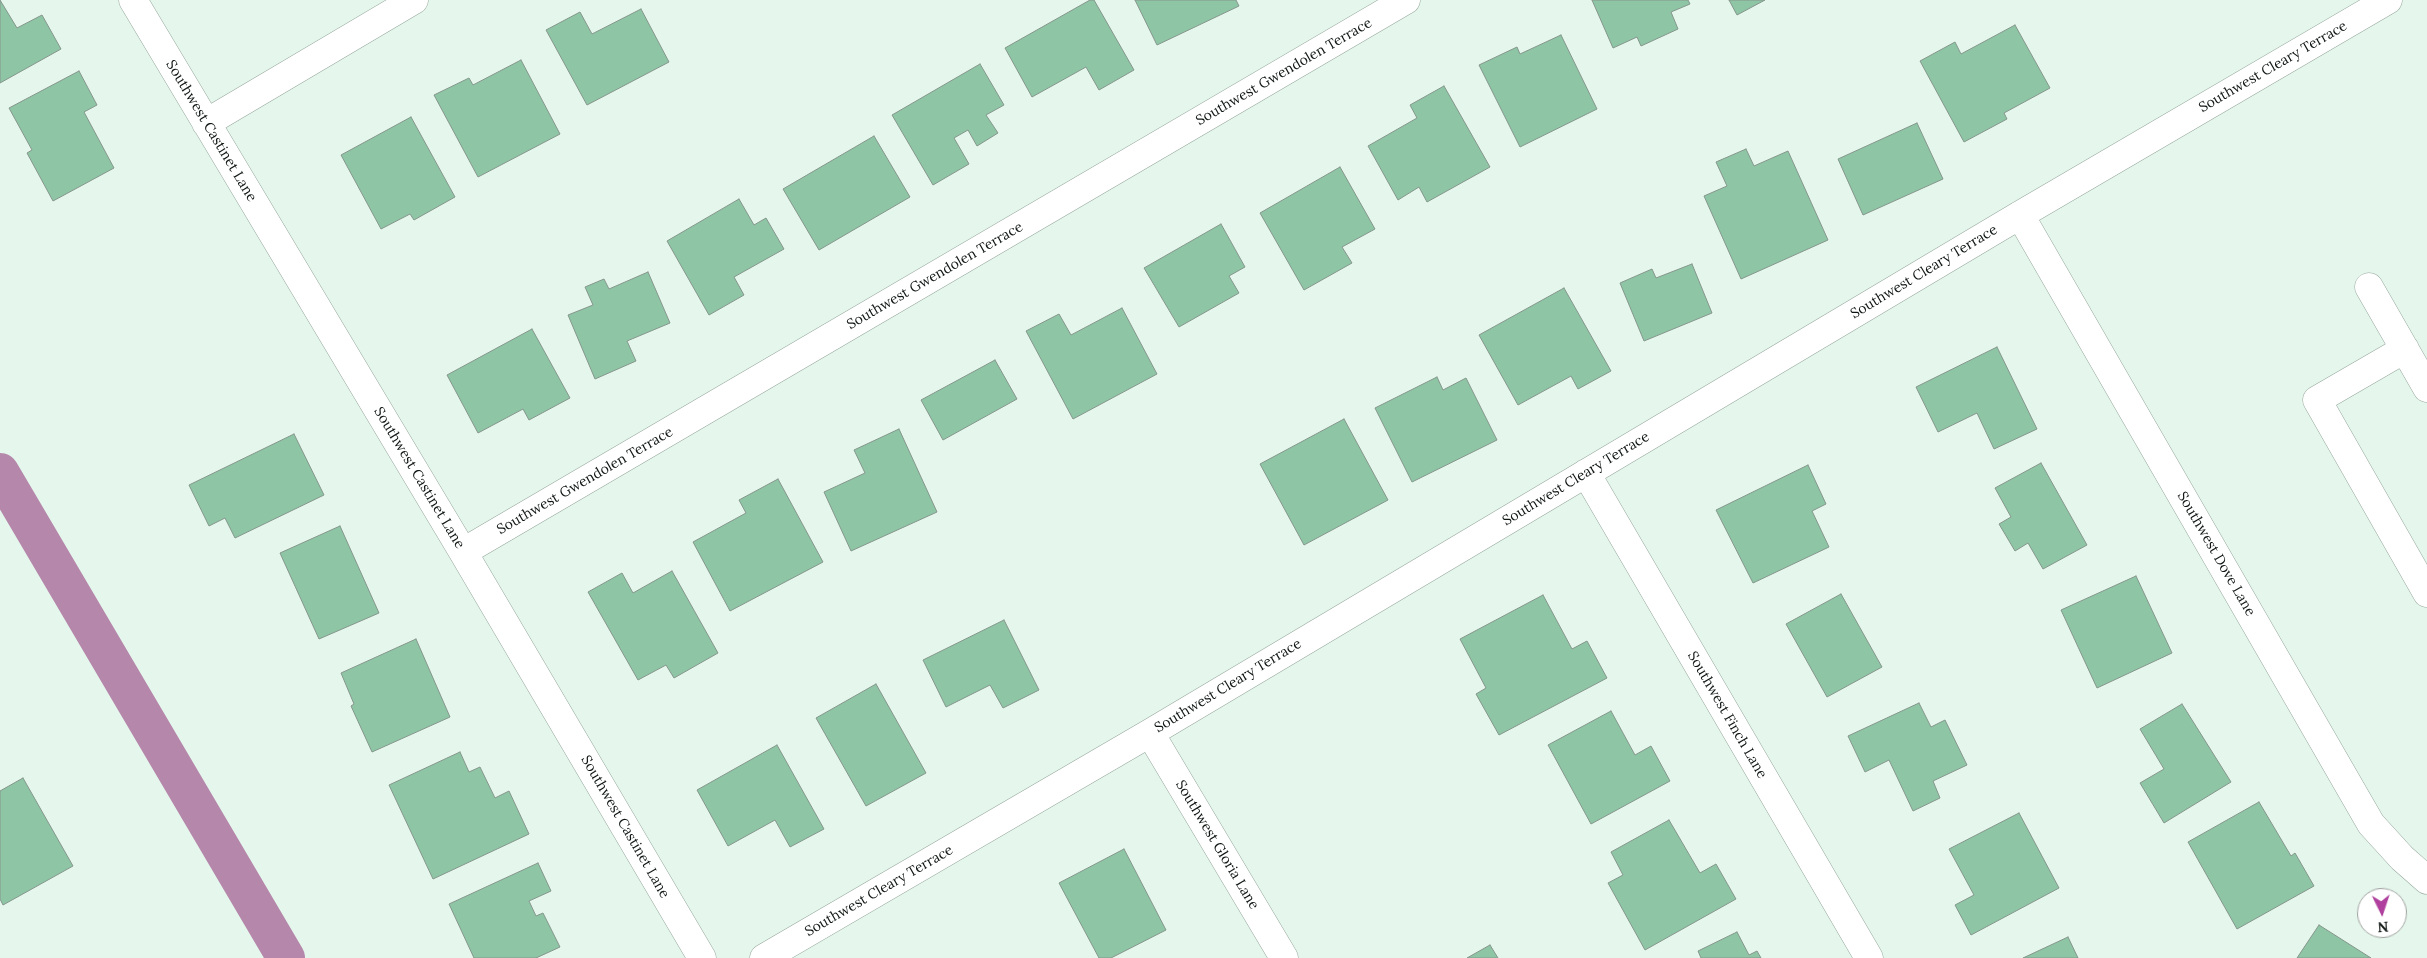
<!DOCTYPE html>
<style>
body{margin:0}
#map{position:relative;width:2427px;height:958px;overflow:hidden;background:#e5f7ec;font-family:Lora,serif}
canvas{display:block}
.north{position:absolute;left:2357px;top:888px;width:50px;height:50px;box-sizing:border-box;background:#fff;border:1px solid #9fa2a0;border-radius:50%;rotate:176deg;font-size:14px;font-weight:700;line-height:20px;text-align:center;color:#0f1612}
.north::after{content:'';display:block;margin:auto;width:18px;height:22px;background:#af409d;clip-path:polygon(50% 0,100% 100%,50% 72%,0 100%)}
</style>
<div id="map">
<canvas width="2427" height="958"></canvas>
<div class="north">N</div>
</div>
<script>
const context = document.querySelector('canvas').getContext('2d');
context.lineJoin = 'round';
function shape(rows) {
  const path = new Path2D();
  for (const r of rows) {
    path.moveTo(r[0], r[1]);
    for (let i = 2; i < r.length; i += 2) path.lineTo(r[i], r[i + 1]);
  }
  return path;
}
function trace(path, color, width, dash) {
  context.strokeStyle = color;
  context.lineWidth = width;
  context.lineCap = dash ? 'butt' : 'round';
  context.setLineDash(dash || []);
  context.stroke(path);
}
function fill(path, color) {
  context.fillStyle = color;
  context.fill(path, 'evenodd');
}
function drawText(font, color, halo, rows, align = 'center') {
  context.font = font + ' Lora,serif';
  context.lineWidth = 4;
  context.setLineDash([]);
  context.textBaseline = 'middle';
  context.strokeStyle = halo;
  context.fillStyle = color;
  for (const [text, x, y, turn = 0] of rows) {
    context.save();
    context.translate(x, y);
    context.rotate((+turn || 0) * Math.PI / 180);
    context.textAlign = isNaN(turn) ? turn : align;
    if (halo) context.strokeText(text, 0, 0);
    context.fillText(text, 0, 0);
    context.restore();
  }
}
trace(shape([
 [0,472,286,958]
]), '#b587ab', 38);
const building = shape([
 [0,0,17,28,42,15,61,49,0,83,0,0],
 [1090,0,1094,0,1134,70,1099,90,1086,67,1032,97,1005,48,1090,0],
 [1135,0,1236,0,1239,6,1157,45,1135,0],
 [1592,0,1688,0,1690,4,1671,12,1678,29,1641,46,1637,37,1613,48,1592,0],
 [1729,0,1765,0,1737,15,1729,0],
 [641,9,669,62,587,105,546,30,580,12,592,34,641,9],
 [2015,25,2050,88,2004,113,2007,119,1964,142,1920,61,1955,42,1961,54,2015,25],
 [1561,35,1597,109,1520,147,1479,65,1517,47,1520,54,1561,35],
 [521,60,560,134,478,177,434,95,469,78,473,85,521,60],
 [980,64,1004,105,986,115,998,133,977,146,968,130,954,138,969,164,933,185,892,115,980,64],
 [79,71,97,105,84,112,114,168,53,201,27,153,32,150,9,108,79,71],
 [1444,86,1490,167,1427,202,1419,187,1398,200,1368,146,1417,118,1410,105,1444,86],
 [411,117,455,197,414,220,410,214,381,229,341,155,411,117],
 [1917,123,1943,179,1863,215,1838,159,1917,123],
 [874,136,910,197,819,250,783,189,874,136],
 [1746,149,1754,166,1788,151,1828,240,1741,279,1704,196,1727,186,1716,162,1746,149],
 [1340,167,1375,229,1342,247,1352,263,1304,290,1260,213,1340,167],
 [739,199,754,225,766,218,784,249,734,277,744,295,709,315,667,241,739,199],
 [1221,224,1245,267,1229,276,1239,293,1179,327,1144,268,1221,224],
 [1692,264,1712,313,1644,341,1620,283,1652,269,1656,278,1692,264],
 [648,272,670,323,627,341,636,361,595,379,568,315,593,305,585,287,604,279,609,289,648,272],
 [1564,288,1611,371,1578,389,1571,376,1518,405,1479,335,1564,288],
 [1122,308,1157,374,1073,419,1026,331,1059,314,1071,335,1122,308],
 [532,329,570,398,529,420,523,409,478,433,447,375,532,329],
 [1997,347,2037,429,1994,449,1977,413,1938,432,1916,387,1997,347],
 [995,360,1017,399,943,440,921,400,995,360],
 [1437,377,1443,390,1466,378,1497,440,1412,482,1375,408,1437,377],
 [1344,419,1388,500,1304,545,1260,464,1344,419],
 [899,429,937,512,851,551,824,492,865,473,854,450,899,429],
 [294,434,324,495,235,538,225,518,209,526,189,485,294,434],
 [2041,463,2087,545,2043,569,2028,543,2015,551,1999,524,2011,517,1995,488,2041,463],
 [1808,465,1826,504,1812,511,1829,547,1753,583,1716,510,1808,465],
 [778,479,823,562,730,611,693,542,746,513,739,500,778,479],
 [340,526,379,613,319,639,280,553,340,526],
 [672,571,718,653,674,678,666,665,638,680,588,592,622,573,633,593,672,571],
 [2136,576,2172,653,2097,688,2061,610,2136,576],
 [1841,594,1882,667,1827,697,1786,624,1841,594],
 [1543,595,1572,649,1587,641,1607,678,1499,735,1476,694,1486,688,1460,639,1543,595],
 [1004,620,1039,690,1003,708,990,685,946,707,923,660,1004,620],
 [416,639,450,717,372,752,351,706,354,704,341,673,416,639],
 [876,684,926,773,866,806,816,718,876,684],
 [1919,703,1931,727,1945,720,1967,765,1933,781,1940,798,1913,811,1889,760,1865,772,1848,736,1919,703],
 [2182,704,2231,782,2164,823,2140,783,2164,769,2140,729,2182,704],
 [1611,711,1635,755,1651,746,1670,781,1591,824,1548,745,1611,711],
 [777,745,824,829,790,847,775,820,728,846,697,790,777,745],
 [460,752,469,772,480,767,495,798,509,791,529,834,433,879,389,785,460,752],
 [23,778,73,866,3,905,0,899,0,791,23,778],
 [2259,802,2291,856,2295,853,2314,886,2237,929,2188,842,2259,802],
 [2019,813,2059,888,1971,935,1955,905,1974,895,1949,849,2019,813],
 [1669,820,1700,873,1716,864,1736,899,1645,950,1608,883,1623,875,1611,852,1669,820],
 [1124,849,1166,930,1111,958,1099,958,1059,883,1124,849],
 [538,863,551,891,529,901,536,916,543,913,560,947,536,958,474,958,449,904,538,863],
 [2319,925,2371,958,2297,958,2319,925],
 [1737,932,1749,955,1757,951,1761,958,1701,958,1698,951,1737,932],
 [2068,937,2078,958,2023,958,2068,937],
 [1490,945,1498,958,1467,958,1490,945]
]);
fill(building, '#8dc5a5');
trace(building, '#85968c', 1);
const minor = shape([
 [133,0,463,552,702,958],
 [206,123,414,0],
 [2020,215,2371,824,2402,858,2427,880],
 [2369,287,2427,388],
 [2405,349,2317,400,2427,593],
 [1586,473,1869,958],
 [463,552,1406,0],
 [1150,733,1284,958],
 [764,958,1150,733,2020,215,2388,0]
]);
trace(minor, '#97a89e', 29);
trace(minor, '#fff', 28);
drawText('14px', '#0f1612', '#fff', [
 ["Southwest Cleary Terrace",2273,67,-30],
 ["Southwest Gwendolen Terrace",1284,72,-30],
 ["Southwest Castinet Lane",211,131,59],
 ["Southwest Cleary Terrace",1924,272,-31],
 ["Southwest Gwendolen Terrace",935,276,-30],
 ["Southwest Castinet Lane",419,478,59],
 ["Southwest Cleary Terrace",1576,479,-31],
 ["Southwest Gwendolen Terrace",585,481,-30],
 ["Southwest Dove Lane",2216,554,60],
 ["Southwest Cleary Terrace",1228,686,-31],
 ["Southwest Finch Lane",1727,715,60],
 ["Southwest Castinet Lane",625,827,60],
 ["Southwest Gloria Lane",1217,845,59],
 ["Southwest Cleary Terrace",879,891,-30]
]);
</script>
